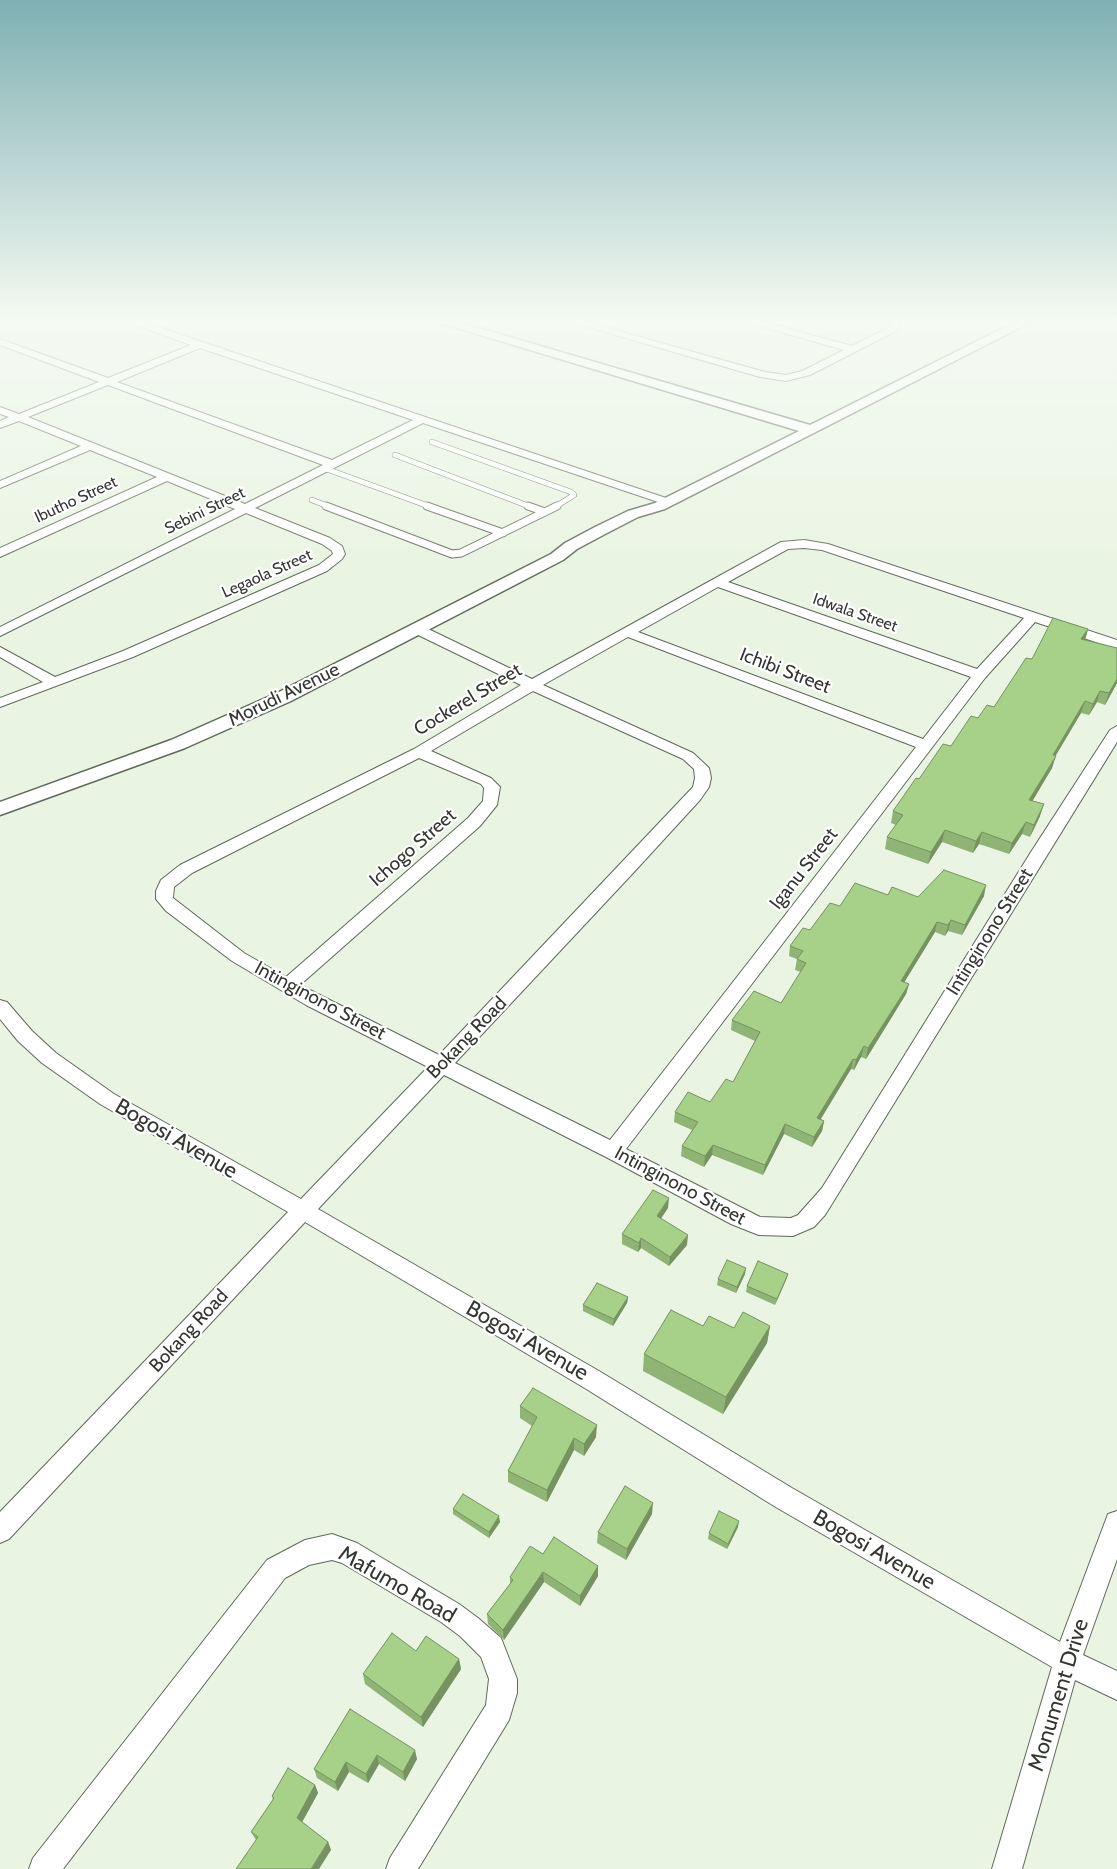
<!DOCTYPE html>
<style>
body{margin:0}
canvas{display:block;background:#e9f4e2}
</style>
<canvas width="1117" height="1869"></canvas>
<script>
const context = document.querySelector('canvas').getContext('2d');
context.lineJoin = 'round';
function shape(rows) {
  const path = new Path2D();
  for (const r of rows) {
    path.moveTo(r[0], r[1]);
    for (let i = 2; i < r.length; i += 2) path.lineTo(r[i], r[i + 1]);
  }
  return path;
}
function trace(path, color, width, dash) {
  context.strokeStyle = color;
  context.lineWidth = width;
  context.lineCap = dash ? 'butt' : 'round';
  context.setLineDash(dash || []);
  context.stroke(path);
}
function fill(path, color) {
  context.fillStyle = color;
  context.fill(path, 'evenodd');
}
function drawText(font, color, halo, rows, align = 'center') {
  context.font = font + ' Cabin,sans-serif';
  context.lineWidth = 4.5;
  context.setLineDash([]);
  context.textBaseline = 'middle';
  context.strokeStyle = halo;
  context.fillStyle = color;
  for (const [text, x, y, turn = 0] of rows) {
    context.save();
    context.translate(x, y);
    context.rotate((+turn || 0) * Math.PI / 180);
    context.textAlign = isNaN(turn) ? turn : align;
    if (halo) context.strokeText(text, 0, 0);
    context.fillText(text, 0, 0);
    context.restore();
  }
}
const serviceFar1 = shape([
 [432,442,571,492,574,495,555,507],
 [395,455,531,507],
 [324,468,431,507],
 [312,500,330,507]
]);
const service = shape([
 [326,506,452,554,461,553,557,506],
 [427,506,503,533],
 [528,506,545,512]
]);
const minor = shape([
 [125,321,140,321,672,500,674,502,668,506,664,504,423,423,255,508,330,538,342,546,345,554,342,559,327,571,133,657,0,707,0,698,43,682,0,657,0,647,55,677,123,651,319,565,333,554,332,551,322,544,246,513,0,636,0,627,235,509,167,481,0,557,0,548,157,477,90,450,0,488,0,481,81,446,19,421,0,428,0,421,9,417,0,414,0,407,19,414,99,382,0,345,0,339,108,378,191,345,125,321],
 [200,348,413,420,332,460,117,382,200,348],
 [108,385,323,465,245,504,28,417,108,385],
 [567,321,583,321,765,372,786,375,802,371,844,350,742,321,759,321,852,346,890,327,891,321,901,321,898,330,810,375,786,381,760,377,567,321],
 [804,540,828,544,1117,640,1117,649,1035,622,985,678,626,1149,760,1217,791,1218,798,1215,822,1188,1031,852,1110,730,1117,726,1117,742,825,1215,814,1227,793,1236,759,1235,751,1232,731,1224,606,1157,444,1075,318,1209,599,1371,792,1488,1060,1642,1108,1514,1117,1511,1117,1559,1083,1655,1117,1671,1117,1700,1075,1680,1022,1869,992,1869,1052,1667,774,1506,583,1387,305,1222,9,1539,0,1543,0,1512,288,1212,100,1104,42,1063,18,1041,0,1019,0,1000,7,1002,32,1031,56,1053,114,1094,301,1199,428,1067,306,1005,232,961,166,911,156,899,156,891,161,880,180,865,414,749,521,685,412,632,410,629,412,626,422,626,532,679,781,542,804,540],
 [804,548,822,550,1024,618,977,669,728,582,788,549,804,548],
 [718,587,971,677,923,739,638,632,718,587],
 [628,637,916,747,610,1140,455,1063,634,872,700,800,709,787,711,778,709,768,693,753,543,685,628,637],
 [533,691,683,759,694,769,695,778,693,787,439,1055,300,985,480,826,497,805,500,787,491,778,431,751,533,691],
 [419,758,481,784,484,788,483,801,468,818,286,977,244,953,173,898,174,887,192,873,419,758],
 [332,1534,357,1543,459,1604,478,1618,501,1638,517,1679,517,1693,509,1720,418,1869,386,1869,390,1858,486,1705,489,1679,481,1657,460,1636,441,1622,342,1563,332,1560,309,1565,285,1578,63,1869,29,1869,33,1858,267,1560,305,1540,332,1534]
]);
const tertiary = shape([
 [434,321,455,321,810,425,1017,321,1033,321,665,509,638,517,607,533,577,549,563,560,291,701,185,748,0,815,0,802,171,740,277,693,551,554,565,543,595,527,628,511,655,503,799,431,434,321]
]);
trace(serviceFar1, '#5f6959', 6);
trace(service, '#5f6959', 9);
trace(minor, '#5f6959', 2);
trace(tertiary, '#5f6959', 3);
trace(serviceFar1, '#fff', 5);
trace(service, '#fff', 7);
fill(minor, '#fff');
fill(tertiary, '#fff');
fill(shape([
 [1088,629,1085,640,1117,648,1117,683,1105,705,1097,702,1089,715,1081,713,1055,756,1052,768,1032,801,1040,816,1030,837,1022,834,1009,854,979,844,973,853,942,842,928,864,885,849,887,837,896,825,891,823,893,811,919,779,978,718,994,707,1032,659],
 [888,895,918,897,984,896,962,935,948,931,945,936,935,932,904,982,909,984,906,994,866,1059,861,1057,854,1070,851,1069,821,1119,824,1121,822,1131,812,1147,784,1134,763,1175,712,1155,704,1167,681,1156,682,1146,692,1130,674,1122,675,1112,710,1102,733,1082,755,1041,731,1030,732,1020,781,1003,801,972,795,970,797,959,789,956,790,946,840,906],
 [668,1208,661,1218,687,1245,669,1266,641,1248,638,1252,622,1244,622,1234],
 [745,1274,736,1293,717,1285,718,1279],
 [788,1274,786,1280,775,1305,746,1292,747,1286],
 [628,1297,627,1303,613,1326,583,1311,583,1305],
 [703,1326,734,1328,770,1326,767,1343,723,1414,643,1371,644,1354],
 [520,1406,596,1437,584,1456,574,1450,547,1502,508,1482,508,1471,532,1426,520,1418],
 [453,1509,500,1522,489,1538,453,1514],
 [652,1514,626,1560,597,1543,598,1532],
 [738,1527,727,1549,708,1539,709,1533],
 [543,1554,598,1566,598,1576,580,1606,544,1582,504,1640,488,1624,487,1614,510,1584,510,1577],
 [416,1651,459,1659,461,1669,423,1727,365,1684,363,1674],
 [350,1709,417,1759,405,1781,379,1764,368,1783,349,1772,338,1791,317,1778,314,1769],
 [315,1785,318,1793,302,1822,328,1842,331,1850,256,1840,251,1832,273,1800,272,1796]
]), '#90b476');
fill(shape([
 [1088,629,1085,640,1081,639],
 [1117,679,1117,683,1105,705,1109,693],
 [1100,691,1097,702,1089,715,1093,704],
 [1085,701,1081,713,1049,767,1053,755],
 [1056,756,1052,768,1026,812,1029,800],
 [1044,804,1040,816,1030,837,1034,825],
 [1026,822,1022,834,1009,854,1012,843],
 [945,830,942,842,928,864,931,852],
 [982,832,979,844,973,853,976,841],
 [986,885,984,896,962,935,965,925],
 [951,920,948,931,945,936,948,925],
 [937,922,935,932,899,991,901,981],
 [909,984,906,994,866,1059,868,1048],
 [864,1046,861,1057,854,1070,856,1060],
 [853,1059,851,1069,815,1128,817,1118],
 [824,1121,822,1131,812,1147,814,1137],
 [785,1124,784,1134,763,1175,765,1165],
 [713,1145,712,1155,704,1167,705,1156],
 [669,1198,668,1208,656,1226,657,1216],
 [688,1235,687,1245,669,1266,670,1257],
 [641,1238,641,1248,638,1252,639,1243],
 [746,1268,745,1274,736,1293,737,1287],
 [788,1274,786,1280,775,1305,777,1299],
 [628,1297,627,1303,613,1326,614,1319],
 [770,1326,767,1343,723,1414,726,1397],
 [597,1425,596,1437,584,1456,584,1444],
 [574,1438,574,1450,547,1502,547,1490],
 [653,1503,652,1514,626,1560,627,1549],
 [499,1516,500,1522,489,1538,489,1532],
 [739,1521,738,1527,727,1549,728,1544],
 [598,1566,598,1576,580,1606,580,1596],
 [543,1572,544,1582,504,1640,503,1630],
 [459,1659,461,1669,423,1727,421,1717],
 [415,1750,417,1759,405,1781,403,1772],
 [377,1755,379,1764,368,1783,366,1774],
 [346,1762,349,1772,338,1791,335,1782],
 [315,1785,318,1793,300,1826,297,1818],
 [328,1842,331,1850,319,1869,311,1869]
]), '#759260');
const building = shape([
 [1053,618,1088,629,1081,639,1117,648,1117,679,1109,693,1100,691,1093,704,1085,701,1053,755,1056,756,1029,800,1044,804,1034,825,1026,822,1012,843,982,832,976,841,945,830,931,852,887,837,903,815,893,811,916,778,919,779,943,744,951,746,971,716,978,718,987,705,994,707,1026,658,1032,659,1053,618],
 [944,870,986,885,965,925,951,920,948,925,937,922,901,981,909,984,899,1000,868,1048,864,1046,856,1060,853,1059,817,1118,824,1121,814,1137,785,1124,765,1165,713,1145,705,1156,682,1146,698,1122,675,1112,688,1092,710,1102,726,1079,733,1082,760,1032,732,1020,754,991,781,1003,806,963,797,959,803,951,790,946,803,928,810,930,830,903,840,906,855,883,888,895,892,887,918,897,944,870],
 [653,1190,669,1198,657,1216,688,1235,670,1257,641,1238,639,1243,622,1234,653,1190],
 [727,1260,746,1268,737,1287,718,1279,727,1260],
 [758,1261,788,1274,777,1299,747,1286,758,1261],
 [597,1283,628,1297,614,1319,583,1305,597,1283],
 [671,1310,703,1326,709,1316,734,1328,743,1312,770,1326,726,1397,644,1354,671,1310],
 [533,1388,597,1425,584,1444,574,1438,547,1490,508,1471,537,1417,520,1406,533,1388],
 [625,1486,653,1503,627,1549,598,1532,625,1486],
 [463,1494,499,1516,489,1532,453,1509,463,1494],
 [719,1511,739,1521,728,1544,709,1533,719,1511],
 [554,1537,598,1566,580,1596,543,1572,503,1630,487,1614,513,1580,510,1577,530,1546,543,1554,554,1537],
 [392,1633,416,1651,426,1636,459,1659,421,1717,363,1674,392,1633],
 [350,1709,415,1750,403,1772,377,1755,366,1774,346,1762,335,1782,314,1769,350,1709],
 [288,1768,315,1785,297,1818,328,1842,311,1869,236,1869,258,1837,251,1832,274,1798,272,1796,288,1768]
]);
fill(building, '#a7d189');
trace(building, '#759260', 1);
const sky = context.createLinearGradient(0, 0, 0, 583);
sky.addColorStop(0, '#7fb0b3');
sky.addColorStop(0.55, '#f5faf2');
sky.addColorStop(1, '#f5faf200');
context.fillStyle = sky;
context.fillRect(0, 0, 1117, 583);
drawText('16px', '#333730', '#fff', [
 ["Ibutho Street",76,500,-25],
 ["Sebini Street",205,511,-26],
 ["Legaola Street",267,574,-24],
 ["Idwala Street",855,613,19]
]);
drawText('19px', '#333730', '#fff', [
 ["Ichibi Street",785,671,21],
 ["Morudi Avenue",284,695,-26],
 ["Cockerel Street",468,700,-31],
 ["Ichogo Street",413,848,-41],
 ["Iganu Street",804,869,-52],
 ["Intinginono Street",990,932,-58],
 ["Intinginono Street",320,1001,28],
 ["Bokang Road",467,1038,-46],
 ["Intinginono Street",680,1186,28],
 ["Bokang Road",189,1331,-47]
]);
drawText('22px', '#333730', '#fff', [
 ["Bogosi Avenue",176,1139,30],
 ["Bogosi Avenue",527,1341,30],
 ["Bogosi Avenue",874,1550,30],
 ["Mafumo Road",397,1585,30],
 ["Monument Drive",1059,1695,-73]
]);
</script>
